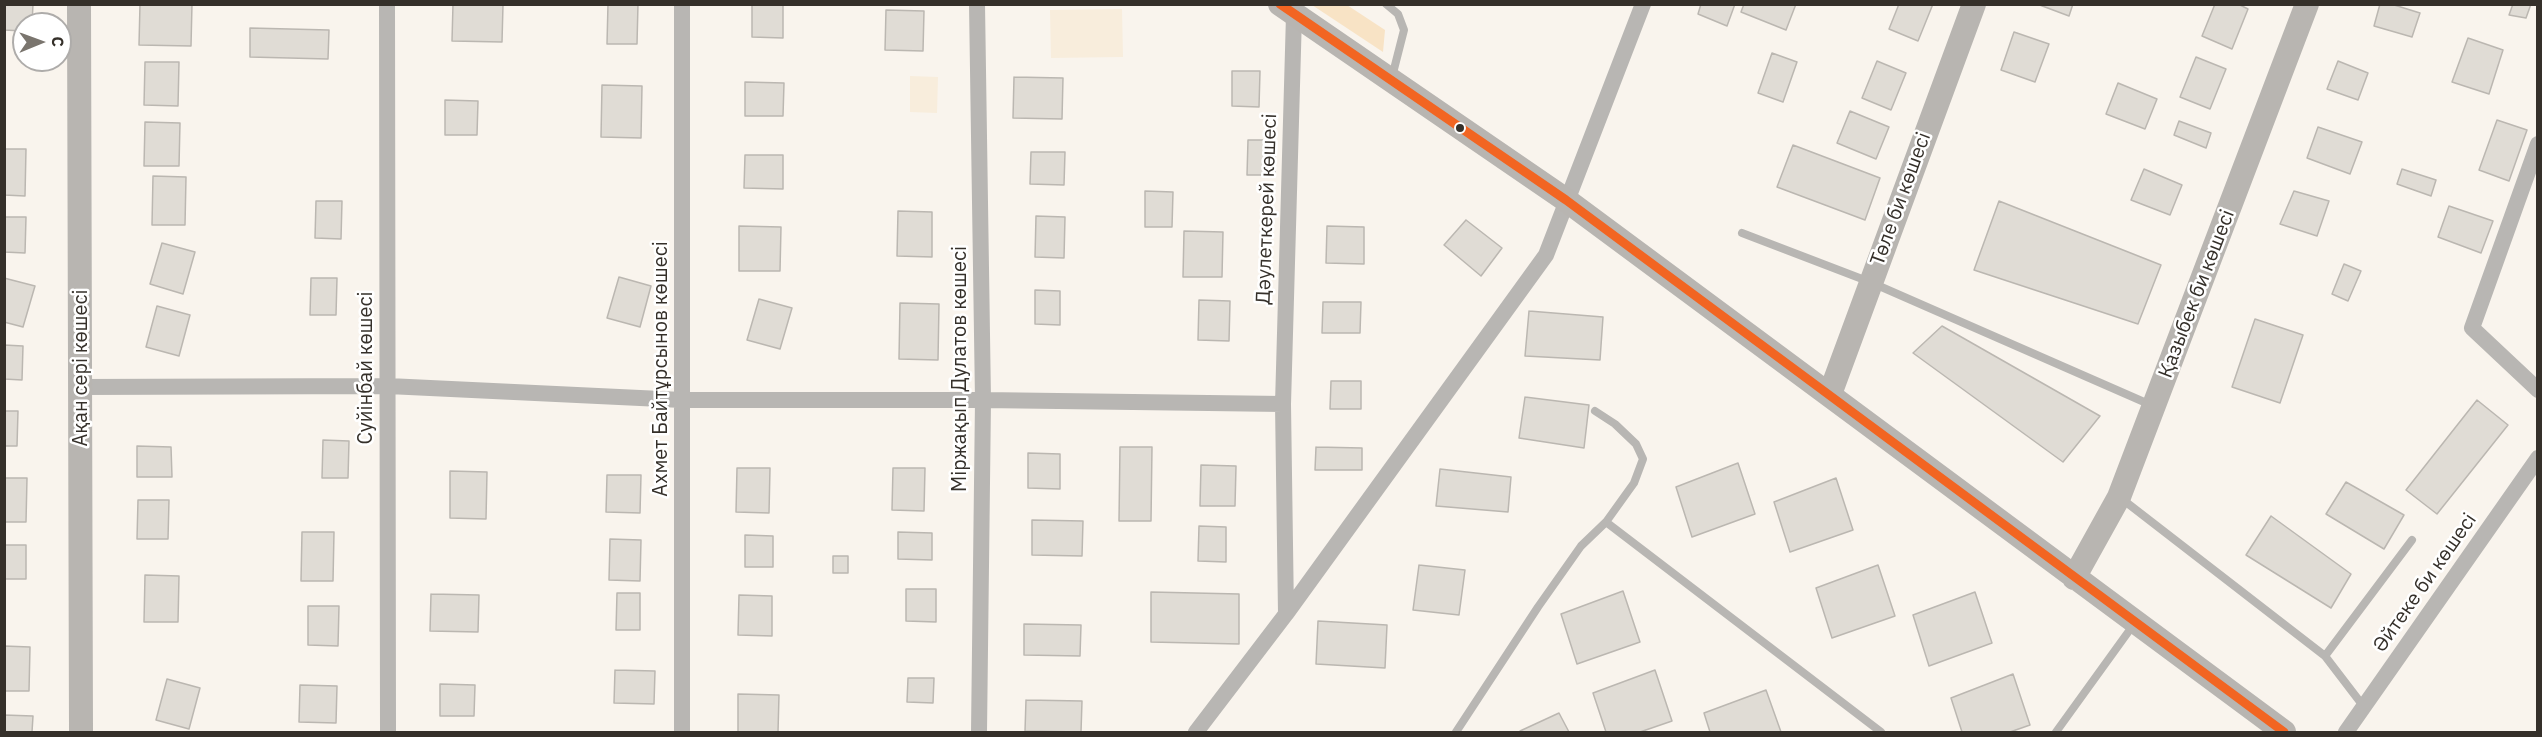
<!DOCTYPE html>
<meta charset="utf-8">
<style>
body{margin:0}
#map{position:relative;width:2542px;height:737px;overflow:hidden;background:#f9f4ed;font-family:"IBM Plex Sans",sans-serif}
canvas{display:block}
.frame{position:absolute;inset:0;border:6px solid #35302a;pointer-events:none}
.north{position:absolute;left:12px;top:12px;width:60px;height:60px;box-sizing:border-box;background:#fff;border:2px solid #aeacaa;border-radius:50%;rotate:89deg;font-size:16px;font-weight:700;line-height:24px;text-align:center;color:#35302a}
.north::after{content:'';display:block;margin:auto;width:21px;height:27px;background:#7a756e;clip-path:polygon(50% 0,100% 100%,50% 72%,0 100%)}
</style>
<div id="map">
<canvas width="2542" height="737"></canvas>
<div class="frame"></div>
<div class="north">С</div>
</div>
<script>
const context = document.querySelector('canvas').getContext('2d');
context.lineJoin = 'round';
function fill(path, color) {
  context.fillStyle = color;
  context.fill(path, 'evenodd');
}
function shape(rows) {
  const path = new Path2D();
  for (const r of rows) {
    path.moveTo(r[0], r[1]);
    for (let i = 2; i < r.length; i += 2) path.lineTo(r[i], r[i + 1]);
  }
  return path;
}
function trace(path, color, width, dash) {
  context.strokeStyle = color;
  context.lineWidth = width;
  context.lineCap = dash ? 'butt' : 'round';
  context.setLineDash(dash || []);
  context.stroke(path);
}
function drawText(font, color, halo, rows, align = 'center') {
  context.font = font + ' "IBM Plex Sans",sans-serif';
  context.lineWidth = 5;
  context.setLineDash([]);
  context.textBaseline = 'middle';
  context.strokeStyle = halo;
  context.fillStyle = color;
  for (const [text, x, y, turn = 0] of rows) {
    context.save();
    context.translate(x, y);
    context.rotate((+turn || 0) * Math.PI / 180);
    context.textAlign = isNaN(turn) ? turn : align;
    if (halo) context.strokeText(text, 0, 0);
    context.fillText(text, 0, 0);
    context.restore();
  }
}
fill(shape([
 [1122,9,1123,57,1051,58,1050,10],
 [910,76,938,77,937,113,910,112]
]), '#f8eddc');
fill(shape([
 [1312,5,1347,5,1385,30,1383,52]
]), '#f8e3c5');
const building = shape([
 [4,4,33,4,32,24,24,24,24,31,4,30,4,4],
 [140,4,192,4,191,46,139,45,140,4],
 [453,4,503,5,502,42,452,41,453,4],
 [608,4,638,4,637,44,607,44,608,4],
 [752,4,783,4,783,38,752,37,752,4],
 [1701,4,1735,4,1727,26,1698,14,1701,4],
 [1744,4,1796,4,1786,30,1741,12,1744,4],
 [1899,4,1933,4,1918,41,1889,29,1899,4],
 [2037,4,2073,4,2069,16,2037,4],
 [2215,4,2238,4,2248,9,2232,49,2202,36,2215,4],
 [2380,4,2391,4,2420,13,2412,37,2374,26,2380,4],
 [2513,4,2531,4,2526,18,2509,15,2513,4],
 [886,10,924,11,923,51,885,50,886,10],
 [250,28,329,30,328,59,250,57,250,28],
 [2014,32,2049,44,2035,82,2001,70,2014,32],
 [2468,38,2503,50,2489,94,2452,82,2468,38],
 [1772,53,1797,62,1783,102,1758,93,1772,53],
 [2196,57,2226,69,2210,109,2180,97,2196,57],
 [1877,61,1906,73,1891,110,1862,98,1877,61],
 [2338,61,2368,73,2358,100,2327,89,2338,61],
 [145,62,179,62,178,106,144,105,145,62],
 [1232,71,1260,71,1259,107,1232,106,1232,71],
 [1014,77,1063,78,1062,119,1013,118,1014,77],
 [745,82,784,83,783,116,745,116,745,82],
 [2118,83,2157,99,2145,129,2106,114,2118,83],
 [602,85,642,86,641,138,601,137,602,85],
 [445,100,478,101,477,135,445,135,445,100],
 [1850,111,1889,127,1876,159,1837,143,1850,111],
 [2497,120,2527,130,2509,181,2479,170,2497,120],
 [2179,121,2211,133,2206,148,2174,135,2179,121],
 [145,122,180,123,179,166,144,166,145,122],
 [2318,127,2362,142,2350,174,2307,158,2318,127],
 [1248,140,1275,140,1275,175,1247,175,1248,140],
 [1793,145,1880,178,1865,220,1777,187,1793,145],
 [4,149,26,149,25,196,4,195,4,149],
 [1031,152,1065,152,1064,185,1030,184,1031,152],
 [745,155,783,155,783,189,744,188,745,155],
 [2144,169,2182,185,2170,215,2131,200,2144,169],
 [2402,169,2436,180,2431,196,2397,184,2402,169],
 [153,176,186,177,185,225,152,225,153,176],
 [1145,191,1173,192,1172,227,1145,227,1145,191],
 [2294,191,2329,201,2317,236,2280,224,2294,191],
 [316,201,342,201,341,239,315,238,316,201],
 [1999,201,2161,265,2138,324,1974,270,1999,201],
 [2449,206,2493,221,2481,253,2438,237,2449,206],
 [898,211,932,212,932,257,897,256,898,211],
 [1036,216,1065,217,1064,258,1035,257,1036,216],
 [4,217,26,217,25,253,4,252,4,217],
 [1466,220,1502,248,1481,276,1444,245,1466,220],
 [739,226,781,227,780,271,739,271,739,226],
 [1327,226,1364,227,1364,264,1326,263,1327,226],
 [1184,231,1223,232,1222,277,1183,277,1184,231],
 [162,243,195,252,183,294,150,284,162,243],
 [2344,264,2361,271,2348,301,2332,294,2344,264],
 [619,277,651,286,640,327,607,318,619,277],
 [4,278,35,286,23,327,4,322,4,278],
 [311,278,337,278,336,315,310,315,311,278],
 [1035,290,1060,291,1060,325,1035,324,1035,290],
 [759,299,792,308,780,349,747,340,759,299],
 [1199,300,1230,301,1229,341,1198,340,1199,300],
 [1323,302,1361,302,1360,333,1322,333,1323,302],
 [900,303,939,304,938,360,899,359,900,303],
 [157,306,190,315,179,356,146,347,157,306],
 [1529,311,1603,317,1600,360,1525,356,1529,311],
 [2255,319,2303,335,2280,403,2232,387,2255,319],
 [1942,326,2100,416,2063,462,1913,353,1942,326],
 [4,345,23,346,22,380,4,379,4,345],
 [1331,381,1361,381,1361,409,1330,409,1331,381],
 [1525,397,1589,405,1584,448,1519,438,1525,397],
 [2477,400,2508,425,2437,514,2406,490,2477,400],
 [4,411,18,411,17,446,4,446,4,411],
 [323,440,349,441,348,478,322,478,323,440],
 [137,446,171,447,172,477,137,477,137,446],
 [1120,447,1152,447,1151,521,1119,521,1120,447],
 [1316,447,1362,448,1362,470,1315,470,1316,447],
 [1028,453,1060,454,1060,489,1028,488,1028,453],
 [1738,463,1755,514,1692,537,1676,487,1738,463],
 [1201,465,1236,466,1235,506,1200,506,1201,465],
 [737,468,770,468,769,513,736,512,737,468],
 [893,468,925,468,924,511,892,510,893,468],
 [1440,469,1511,477,1508,512,1436,506,1440,469],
 [450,471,487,472,486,519,450,518,450,471],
 [607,475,641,475,640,513,606,512,607,475],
 [4,478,27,478,26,522,4,522,4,478],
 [1836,478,1853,530,1790,552,1774,502,1836,478],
 [2346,482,2404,515,2384,549,2326,514,2346,482],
 [138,500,169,500,168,539,137,539,138,500],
 [2271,516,2351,574,2331,608,2246,555,2271,516],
 [1032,520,1083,521,1082,556,1032,555,1032,520],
 [1199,526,1226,527,1226,562,1198,561,1199,526],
 [302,532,334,532,333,581,301,581,302,532],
 [898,532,932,533,932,560,898,559,898,532],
 [745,535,773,536,773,567,745,567,745,535],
 [610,539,641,540,640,581,609,580,610,539],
 [4,545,26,545,26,579,4,579,4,545],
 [833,556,848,556,848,573,833,573,833,556],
 [1419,565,1465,570,1459,615,1413,610,1419,565],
 [1878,565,1895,616,1832,638,1816,588,1878,565],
 [145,575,179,576,178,622,144,622,145,575],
 [906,589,936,589,936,622,906,621,906,589],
 [1623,591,1640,642,1577,664,1561,614,1623,591],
 [1151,592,1239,594,1239,644,1151,642,1151,592],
 [1975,592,1992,643,1929,666,1913,615,1975,592],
 [617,593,640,593,640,630,616,630,617,593],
 [431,594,479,595,478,632,430,631,431,594],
 [739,595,772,596,772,636,738,635,739,595],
 [308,606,339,606,338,646,308,645,308,606],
 [1318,621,1387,625,1385,668,1316,664,1318,621],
 [1024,624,1081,625,1080,656,1024,655,1024,624],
 [4,646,30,647,29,691,4,691,4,646],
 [615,670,655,671,654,704,614,703,615,670],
 [1655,670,1672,721,1640,732,1606,732,1593,693,1655,670],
 [2013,674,2030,725,2010,732,1962,732,1951,698,2013,674],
 [908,678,934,678,933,703,907,702,908,678],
 [167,679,200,688,189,729,156,720,167,679],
 [440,684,475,685,474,716,440,716,440,684],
 [300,685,337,686,336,723,299,722,300,685],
 [1766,690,1781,732,1710,732,1704,713,1766,690],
 [738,694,779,695,778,732,738,732,738,694],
 [1026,700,1082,701,1081,732,1025,731,1026,700],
 [1559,713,1569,732,1521,732,1520,731,1559,713],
 [4,715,33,716,32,732,4,732,4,715]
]);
fill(building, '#e0dcd5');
trace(building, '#bbb7b1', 1.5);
trace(shape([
 [1386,4,1398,14,1404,30,1392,77],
 [1742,233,1870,282,2151,405],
 [2122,499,2325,656,2364,707],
 [1606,522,1881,732],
 [2325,656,2412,540],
 [1456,732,1538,607,1581,546,1606,522,1634,483,1643,459,1636,444,1615,424,1595,411],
 [2056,732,2134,624]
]), '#b8b6b3', 8);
trace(shape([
 [387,4,388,732],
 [682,4,682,732],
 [977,4,983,400,979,732],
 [2538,144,2472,328,2538,390],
 [81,387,388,386,682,400,983,400,1283,404],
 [1286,614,1283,404,1294,15],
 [1196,732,1286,614,1546,255,1643,4],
 [2346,732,2538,458]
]), '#b8b6b3', 16);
trace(shape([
 [79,4,81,732],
 [1280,4,1566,200,2284,732],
 [1830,394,1974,4],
 [2074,578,2119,497,2307,4]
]), '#b8b5b1', 24);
trace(shape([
 [1280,4,1566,200,2284,732]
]), '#f26522', 9);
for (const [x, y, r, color] of [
 [1460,128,5,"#35302a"]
]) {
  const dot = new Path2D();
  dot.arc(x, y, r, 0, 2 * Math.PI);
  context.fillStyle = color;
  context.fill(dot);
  trace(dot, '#fff', 2);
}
drawText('20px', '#35302a', '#fff', [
 ["Төле би көшесі",1901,199,-70],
 ["Дәулеткерей көшесі",1267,209,-88],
 ["Қазыбек би көшесі",2197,294,-69],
 ["Ақан сері көшесі",81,368,-90],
 ["Суйінбай көшесі",366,368,-90],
 ["Ахмет Байтұрсынов көшесі",661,369,-90],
 ["Міржақып Дулатов көшесі",960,369,-90],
 ["Әйтеке би көшесі",2425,583,-55]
]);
</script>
